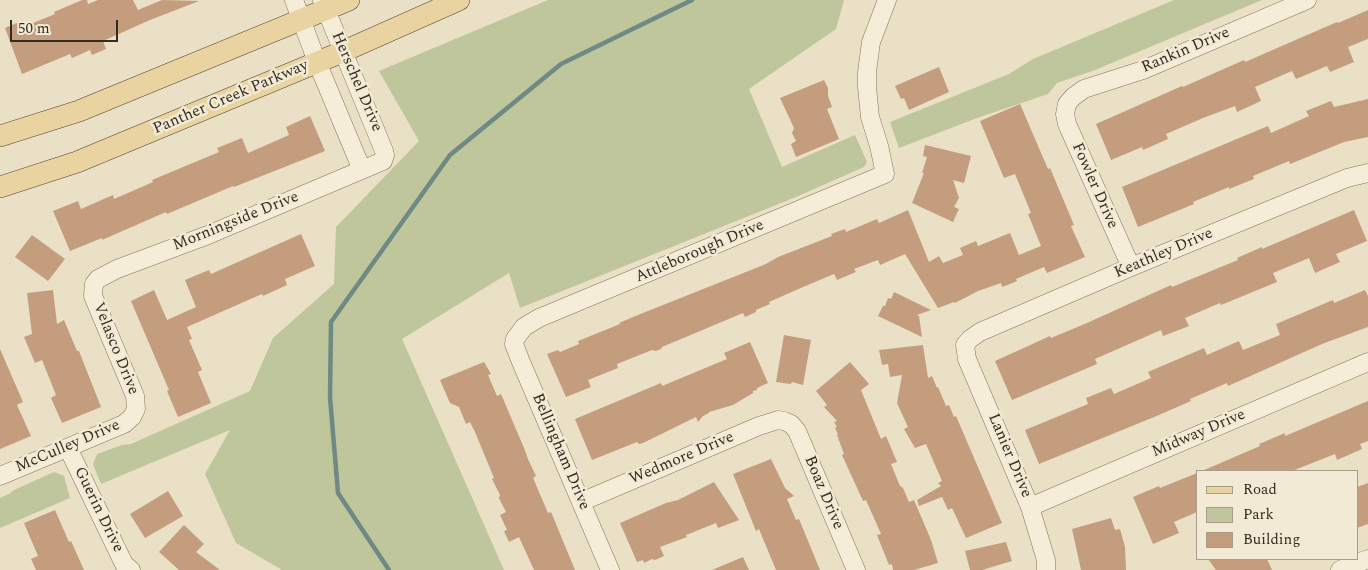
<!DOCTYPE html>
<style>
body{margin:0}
#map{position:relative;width:1368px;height:570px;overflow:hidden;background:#e9e0c5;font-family:Spectral,serif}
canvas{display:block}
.legend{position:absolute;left:1196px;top:470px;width:162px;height:90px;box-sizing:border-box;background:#f2ead4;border:1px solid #a69d8c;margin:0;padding:6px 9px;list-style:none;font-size:15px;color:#342a20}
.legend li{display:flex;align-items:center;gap:10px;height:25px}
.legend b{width:25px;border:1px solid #a69d8c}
.scale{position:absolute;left:10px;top:20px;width:108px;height:22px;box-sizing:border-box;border:2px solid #342a20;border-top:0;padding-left:6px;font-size:15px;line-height:18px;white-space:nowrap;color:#342a20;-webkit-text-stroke:4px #f2ead4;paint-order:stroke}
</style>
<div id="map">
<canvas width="1368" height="570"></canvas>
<ul class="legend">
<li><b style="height:6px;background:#e9d4a1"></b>Road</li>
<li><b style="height:14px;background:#c0c69b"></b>Park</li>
<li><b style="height:14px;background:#c49d7f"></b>Building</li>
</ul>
<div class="scale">50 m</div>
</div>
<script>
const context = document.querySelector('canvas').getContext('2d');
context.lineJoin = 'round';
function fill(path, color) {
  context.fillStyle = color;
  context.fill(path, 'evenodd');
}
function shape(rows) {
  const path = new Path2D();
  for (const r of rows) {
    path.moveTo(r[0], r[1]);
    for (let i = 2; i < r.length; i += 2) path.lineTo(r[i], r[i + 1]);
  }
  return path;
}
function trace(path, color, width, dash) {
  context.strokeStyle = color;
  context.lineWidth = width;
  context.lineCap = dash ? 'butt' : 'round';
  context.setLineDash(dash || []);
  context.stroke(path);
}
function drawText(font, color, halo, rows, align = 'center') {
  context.font = font + ' Spectral,serif';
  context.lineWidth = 5;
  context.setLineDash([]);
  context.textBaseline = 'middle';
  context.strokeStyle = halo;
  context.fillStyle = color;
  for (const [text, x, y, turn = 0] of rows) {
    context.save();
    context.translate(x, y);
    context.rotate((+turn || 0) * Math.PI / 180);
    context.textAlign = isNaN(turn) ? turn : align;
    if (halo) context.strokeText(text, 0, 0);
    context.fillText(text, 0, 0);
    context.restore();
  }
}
fill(shape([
 [548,0,844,0,836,29,749,89,782,167,855,135,867,162,864,167,796,197,520,308,509,273,402,339,504,570,282,570,236,543,205,474,230,430,101,484,93,464,97,454,122,445,131,444,250,391,273,338,334,284,336,227,419,141,379,71],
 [1174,0,1262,0,1095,70,1057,83,1048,94,977,118,899,148,890,122,1009,74,1033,59],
 [54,472,64,476,70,498,0,528,0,498,9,494,14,490]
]), '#c0c69b');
trace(shape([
 [389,570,338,493,330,397,331,322,450,155,561,64,692,0]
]), '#6e8a84', 4.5);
fill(shape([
 [82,0,87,0,88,4,98,0,133,0,138,10,162,0,199,1,150,20,103,41,106,49,92,55,90,50,72,58,70,54,22,74,5,28,19,22,21,28,55,14,54,12],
 [1368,10,1368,39,1348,47,1354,62,1330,72,1327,66,1296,79,1292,71,1255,87,1261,101,1237,112,1235,106,1203,118,1166,134,1168,139,1143,150,1142,147,1111,160,1096,124,1182,86,1183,87,1244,60,1245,62,1337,22,1338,23],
 [939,67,949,92,909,110,904,98,901,99,895,86],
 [824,80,828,88,828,96,832,107,827,109,839,139,796,157,791,144,796,141,792,133,794,128,780,98],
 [1368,99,1368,137,1344,142,1290,164,1289,161,1253,176,1254,179,1229,189,1229,187,1193,202,1194,204,1138,227,1122,187,1268,126,1271,133,1309,116,1306,111,1331,101,1334,107],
 [1020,104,1048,169,1050,168,1074,225,1071,226,1085,257,1047,273,1044,267,1016,279,1017,281,1010,284,1002,287,1001,283,978,291,955,303,954,302,938,308,905,254,880,265,878,260,854,269,856,272,837,280,834,274,803,287,769,302,770,304,756,310,756,312,745,317,743,313,662,347,661,349,656,351,652,350,617,364,618,368,588,380,591,387,566,397,547,354,558,350,560,352,579,344,578,341,620,324,619,323,633,317,766,264,778,257,832,236,831,234,845,229,846,232,877,219,879,223,908,210,929,262,939,256,943,263,963,255,960,248,976,241,978,246,1010,233,1019,255,1041,246,1028,214,1031,213,1015,174,1004,178,980,121],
 [310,116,325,151,234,187,233,186,167,214,166,212,102,240,102,238,70,251,53,211,78,201,81,209,113,195,114,199,153,182,152,180,219,152,217,148,242,138,248,153,289,135,286,127],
 [925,145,971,156,964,183,953,180,959,198,954,207,959,209,953,222,912,203,924,173,922,173,927,157,923,156],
 [1354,210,1367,241,1336,254,1340,262,1315,273,1309,258,1273,273,1277,282,1221,305,1220,303,1185,318,1189,326,1163,336,1161,330,1095,359,1097,364,1012,400,995,361,1050,336,1051,338,1087,323,1171,285,1172,287,1238,260,1237,258,1262,247,1262,249],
 [301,234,315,266,285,279,287,285,263,296,262,294,187,327,192,339,189,340,202,370,198,372,211,403,178,417,167,391,169,390,131,301,154,290,167,320,196,307,185,280,209,270,211,274],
 [32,235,65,259,48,281,15,257],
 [53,290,57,324,64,320,77,351,79,351,101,407,62,423,51,398,56,395,42,360,35,363,24,337,32,334,27,293],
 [1365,290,1368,296,1368,327,1322,344,1228,386,1227,383,1190,399,1191,401,1159,415,1039,464,1025,430,1088,404,1086,398,1111,388,1114,394,1151,378,1148,372,1204,348,1207,355,1239,341,1243,350,1280,335,1276,324,1333,300,1334,303],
 [894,292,931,310,917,315,919,316,922,337,878,316,883,306,885,306,888,298,891,299],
 [784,335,811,340,803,385,792,382,791,384,776,382],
 [750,342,768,383,757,388,757,390,753,391,753,393,733,405,709,412,709,413,703,416,698,422,696,417,643,443,639,444,637,442,592,460,575,419,661,383,662,386,727,359,724,353],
 [923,345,928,378,932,376,937,388,938,387,946,406,949,405,954,417,956,416,1002,523,966,538,952,508,948,510,942,497,919,506,917,500,941,486,938,483,942,481,926,444,915,448,904,429,908,427,897,403,902,375,890,377,888,364,882,365,879,350],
 [0,349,23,402,17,405,31,436,0,449],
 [484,362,491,374,488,375,497,396,501,394,524,448,528,459,536,476,533,478,548,513,551,512,575,570,534,570,519,537,509,542,504,531,507,530,500,515,506,512,499,498,500,495,492,479,494,478,475,432,470,422,466,424,459,407,450,403,440,380],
 [850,362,869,384,861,390,881,439,886,436,897,462,891,464,900,486,903,488,909,502,914,500,931,540,938,563,914,570,893,570,892,564,889,565,877,535,881,534,866,500,863,501,842,455,844,454,837,435,838,434,835,428,837,427,834,422,837,421,824,407,827,405,816,391],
 [1368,401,1368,441,1360,444,1362,449,1337,460,1335,454,1292,471,1202,471,1260,446,1259,444,1285,433,1285,436],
 [771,459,785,488,794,496,787,499,796,520,799,519,820,570,776,570,759,529,756,531,733,474],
 [1197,473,1197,512,1174,522,1179,533,1153,544,1133,497,1159,486,1160,488],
 [714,482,739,520,718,528,716,523,686,535,687,537,660,547,664,556,655,560,652,559,644,563,643,560,637,562,620,523,666,503,678,500],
 [1368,483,1368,524,1357,528,1357,487],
 [168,491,183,516,145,538,130,514],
 [55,510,69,542,71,541,84,570,36,570,31,559,38,556,24,523],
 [1111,518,1115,530,1120,529,1125,547,1126,570,1081,570,1072,529],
 [184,525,204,544,196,552,220,570,179,570,159,552],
 [1006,542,1012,561,982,570,970,570,965,551],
 [743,557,749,570,712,570],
 [1208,559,1267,559,1272,570,1216,570]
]), '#c49d7f');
const minor = shape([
 [294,0,317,62,362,170],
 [1131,267,1067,124,1065,114,1067,104,1073,97,1084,89,1143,70,1307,0],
 [68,448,124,564,131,570],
 [0,476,124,424,132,417,136,409,135,396,93,296,94,284,98,279,117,269,208,235,383,161,385,155,384,151,322,0],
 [581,502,759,426,778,420,784,421,791,424,797,431,856,570],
 [1030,507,1368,362],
 [610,570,521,362,514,344,515,339,524,327,539,318,885,174,879,146,870,117,867,87,867,72,871,42,887,0],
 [1046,570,1046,560,1030,507,967,359,965,345,970,339,980,332,1131,267,1347,178,1368,173],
 [1340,570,1368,559]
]);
const major = shape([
 [0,136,79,111,349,0],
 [0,187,77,162,342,52,459,0]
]);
trace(minor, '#83725d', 19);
trace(major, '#514131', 22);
trace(minor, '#f5edd8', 18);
trace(major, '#e9d4a1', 21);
drawText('16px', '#342a20', '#f2ead4', [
 ["Rankin Drive",1186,51,-23],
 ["Herschel Drive",356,82,67],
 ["Panther Creek Parkway",231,98,-23],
 ["Fowler Drive",1094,186,66],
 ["Morningside Drive",236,222,-22],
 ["Attleborough Drive",700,252,-23],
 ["Keathley Drive",1164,254,-23],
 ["Velasco Drive",115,349,68],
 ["Midway Drive",1199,434,-23],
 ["McCulley Drive",68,447,-23],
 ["Bellingham Drive",560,452,67],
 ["Lanier Drive",1009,456,67],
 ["Wedmore Drive",682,459,-23],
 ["Boaz Drive",823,493,67],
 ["Guerin Drive",98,510,64]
]);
</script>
